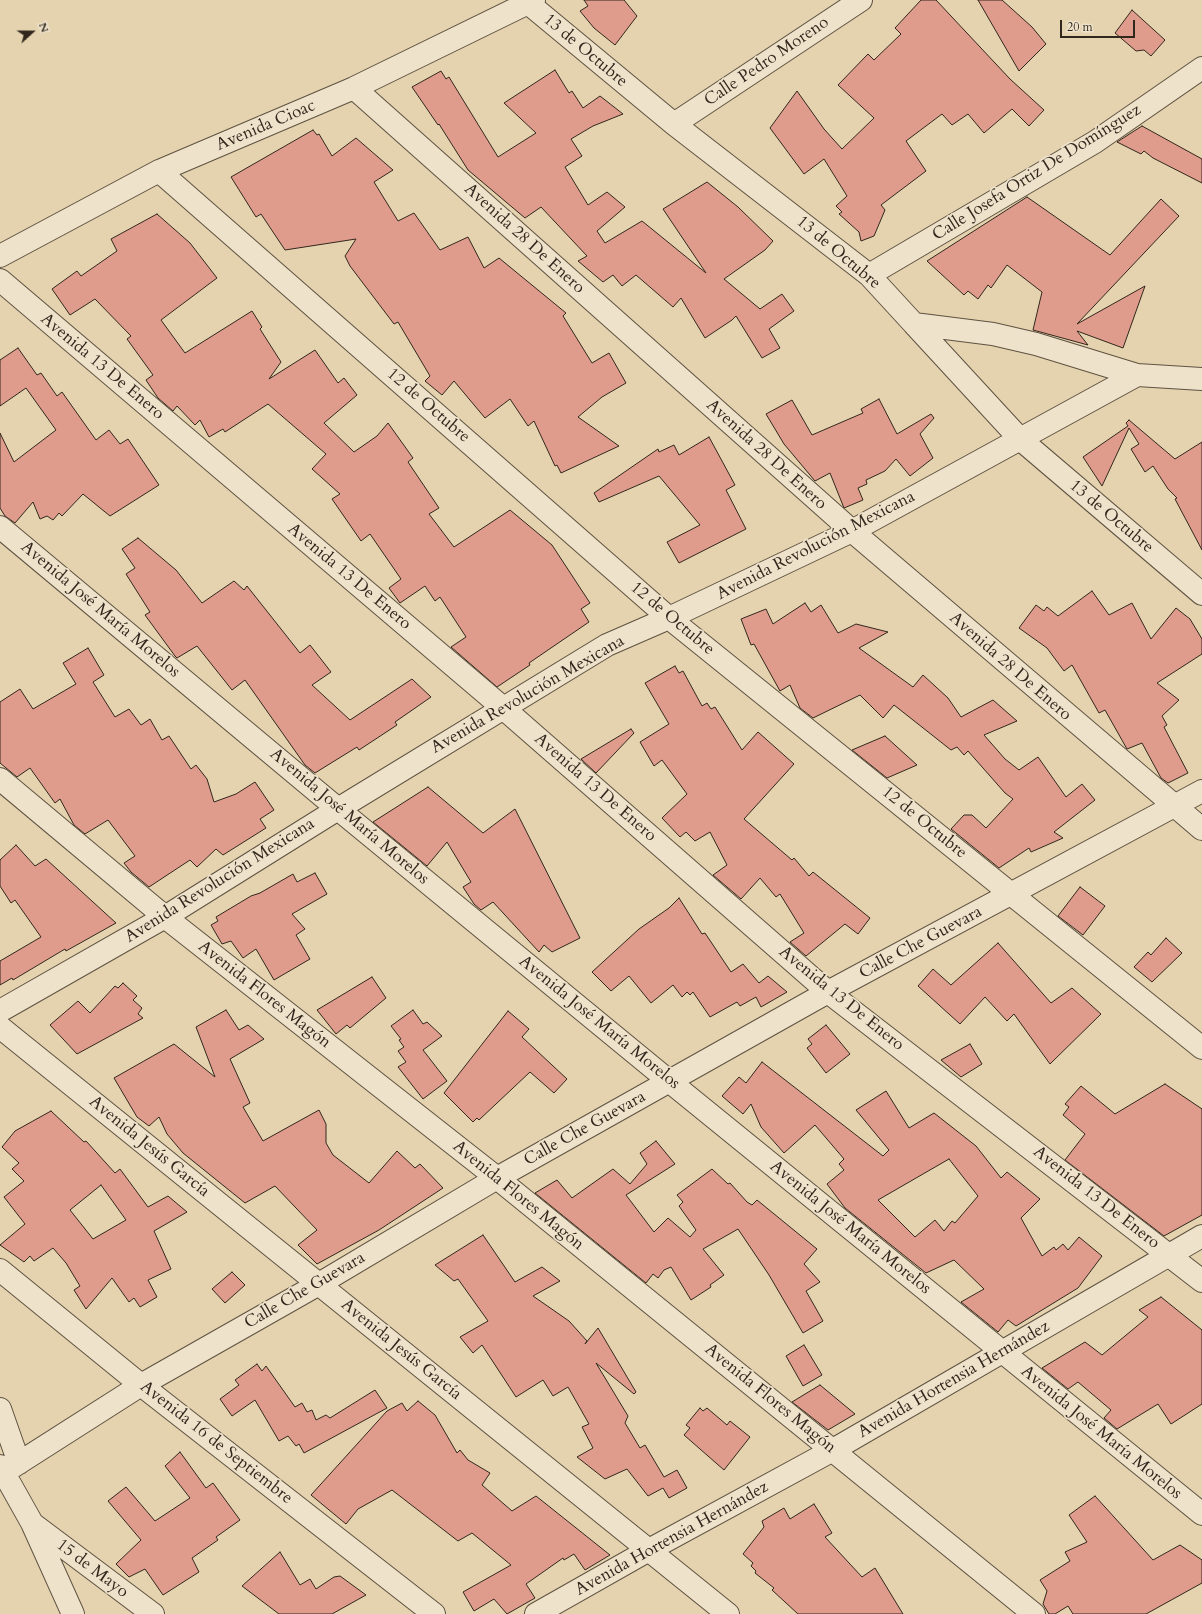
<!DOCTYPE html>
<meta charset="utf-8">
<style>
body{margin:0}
#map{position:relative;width:1202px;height:1614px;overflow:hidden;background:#e5d3af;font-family:Cardo,serif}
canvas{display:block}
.north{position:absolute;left:12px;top:12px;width:40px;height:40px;-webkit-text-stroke:3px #eee2cb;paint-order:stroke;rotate:69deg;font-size:11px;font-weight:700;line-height:16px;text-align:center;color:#31271c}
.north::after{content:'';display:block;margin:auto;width:14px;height:18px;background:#31271c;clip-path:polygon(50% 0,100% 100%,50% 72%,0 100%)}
.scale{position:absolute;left:1060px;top:20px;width:75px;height:18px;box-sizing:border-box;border:2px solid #31271c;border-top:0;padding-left:5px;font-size:12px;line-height:14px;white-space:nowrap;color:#31271c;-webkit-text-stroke:3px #eee2cb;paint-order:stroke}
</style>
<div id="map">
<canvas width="1202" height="1614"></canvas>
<div class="north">N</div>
<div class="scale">20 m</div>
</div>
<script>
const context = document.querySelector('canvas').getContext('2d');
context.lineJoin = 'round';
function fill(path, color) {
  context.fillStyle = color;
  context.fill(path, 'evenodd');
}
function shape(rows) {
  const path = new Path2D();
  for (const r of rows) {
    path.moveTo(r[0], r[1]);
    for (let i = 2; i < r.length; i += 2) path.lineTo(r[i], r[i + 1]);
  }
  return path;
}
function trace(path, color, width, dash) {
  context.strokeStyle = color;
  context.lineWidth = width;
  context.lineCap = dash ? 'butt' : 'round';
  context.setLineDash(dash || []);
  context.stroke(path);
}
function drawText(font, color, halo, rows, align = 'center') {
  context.font = font + ' Cardo,serif';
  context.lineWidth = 3.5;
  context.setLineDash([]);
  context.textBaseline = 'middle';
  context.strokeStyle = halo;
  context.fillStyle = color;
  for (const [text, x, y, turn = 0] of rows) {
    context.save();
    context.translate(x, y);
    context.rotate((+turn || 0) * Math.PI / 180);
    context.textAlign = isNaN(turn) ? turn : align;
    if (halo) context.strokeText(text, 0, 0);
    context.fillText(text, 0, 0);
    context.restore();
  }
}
const building = shape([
 [584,0,624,0,637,16,615,45,594,28,580,11,588,6,584,0],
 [921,0,936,0,1010,79,1044,110,1029,126,1012,109,984,133,968,114,952,125,942,114,906,141,926,171,881,205,885,210,874,236,861,241,859,232,839,214,842,212,836,206,847,196,824,159,804,174,770,128,797,91,824,129,842,149,874,118,838,85,868,54,874,60,901,34,895,28,921,0],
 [978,0,1002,0,1032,27,1046,44,1019,71,978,0],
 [1132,10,1165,40,1151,56,1144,50,1136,51,1115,33,1132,10],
 [555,70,569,93,572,91,583,108,600,96,623,114,593,126,571,139,582,156,565,167,588,205,607,192,625,207,597,231,605,243,642,221,706,273,663,209,707,182,738,207,773,241,765,250,724,279,760,309,782,294,794,311,769,329,780,348,762,358,736,316,732,320,705,338,681,298,673,307,636,275,622,286,613,275,603,282,578,261,587,256,541,207,525,218,468,170,439,124,438,125,412,87,441,71,446,79,449,77,498,157,536,133,504,103,555,70],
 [1142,126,1202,159,1202,183,1153,158,1144,151,1141,154,1117,142,1142,126],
 [313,130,317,135,319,134,332,156,356,138,393,170,374,182,398,221,414,213,440,250,468,237,484,268,499,258,566,313,563,316,592,363,609,353,626,383,602,397,578,417,619,446,561,473,557,465,555,466,534,421,528,426,510,399,485,418,454,381,442,395,425,381,430,376,398,322,394,324,350,266,345,256,356,239,285,250,261,214,256,217,231,177,313,130],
 [1027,197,1110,255,1161,199,1179,216,1077,324,1145,286,1123,348,1077,331,1088,345,1033,330,1042,292,1007,265,991,288,988,285,978,299,968,291,964,295,927,261,1027,197],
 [157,214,190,243,217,278,161,320,185,353,252,311,262,327,260,329,281,362,269,379,315,350,338,383,344,378,357,395,324,423,354,452,377,436,388,423,413,458,408,462,439,508,429,514,454,547,510,510,552,545,590,603,581,609,589,622,529,663,530,665,497,687,451,647,466,637,440,597,435,601,425,586,400,603,389,588,401,579,370,534,361,541,332,499,340,494,312,469,326,454,268,404,225,432,223,429,209,437,200,420,195,425,177,406,173,411,158,398,146,380,153,375,127,339,131,336,95,299,70,315,52,289,77,271,81,276,117,251,111,239,157,214],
 [18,348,37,375,41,373,57,396,62,392,96,440,109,430,120,444,128,439,159,485,110,516,83,494,62,516,59,513,53,520,47,516,40,519,33,502,15,523,5,516,0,508,0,433,14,462,56,430,26,388,0,406,0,360,18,348],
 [879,399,897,434,931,414,934,418,920,434,933,458,910,476,896,459,885,471,866,480,867,484,858,488,863,500,844,508,830,473,815,481,784,444,766,414,792,400,812,435,863,413,861,409,879,399],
 [1129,420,1175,459,1202,442,1202,550,1175,499,1177,498,1168,489,1153,466,1145,472,1131,449,1139,444,1129,428,1102,486,1083,457,1128,426,1126,423,1129,420],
 [709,437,735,485,726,490,746,529,679,563,667,542,700,525,659,476,599,502,594,493,658,449,659,452,674,445,679,455,709,437],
 [138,538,176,570,202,603,234,581,244,590,247,586,300,653,310,645,331,672,312,685,350,720,412,679,431,697,395,722,397,725,359,750,357,747,315,773,305,765,245,680,232,690,197,646,177,658,175,656,145,615,150,612,126,574,135,568,122,549,138,538],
 [1092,591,1109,615,1132,603,1151,639,1176,608,1190,619,1202,639,1202,654,1157,683,1179,700,1162,716,1167,725,1164,727,1188,773,1168,783,1161,778,1142,743,1127,749,1105,710,1099,713,1072,665,1064,671,1047,648,1019,628,1036,605,1044,611,1047,607,1058,616,1092,591],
 [805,603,811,612,821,605,838,633,856,624,888,632,859,648,913,687,923,675,948,698,961,717,993,700,1017,721,984,735,1005,759,1019,770,1038,757,1066,797,1082,784,1095,800,1054,832,1063,838,1031,852,1029,848,999,868,951,829,964,815,972,815,986,828,1013,799,1005,793,968,751,964,755,957,747,951,750,894,705,883,718,860,695,813,718,800,708,790,685,780,691,754,644,751,645,741,619,766,609,773,624,805,603],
 [88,648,104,675,93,682,115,717,129,709,141,725,150,719,162,740,169,736,191,769,196,765,207,779,214,802,236,794,255,782,274,810,260,819,266,828,223,855,216,849,197,867,190,860,149,887,131,872,124,863,135,856,108,820,85,834,74,825,60,799,55,803,30,768,17,777,0,763,0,702,20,689,33,709,76,684,63,663,88,648],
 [675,666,679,673,683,671,702,706,707,703,711,709,715,707,742,750,758,732,794,764,744,819,792,860,794,858,809,876,813,872,870,918,858,934,845,924,806,956,790,942,804,933,780,894,776,897,760,878,741,899,713,875,727,865,710,832,695,841,686,832,680,837,662,818,687,794,662,760,654,766,640,742,669,724,645,683,675,666],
 [631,729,634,733,596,773,581,759,631,729],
 [885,736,917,765,887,778,852,750,885,736],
 [428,787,483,833,515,809,580,938,552,952,544,945,539,952,493,902,481,910,474,904,463,887,471,882,447,842,427,866,373,822,428,787],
 [16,845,35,866,46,859,116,923,66,951,65,949,13,980,12,978,0,985,0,961,41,937,15,900,11,903,0,886,0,860,16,845],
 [315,873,327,894,292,914,305,929,296,935,310,959,274,980,256,949,243,958,231,941,222,944,211,925,218,921,216,917,251,896,260,893,293,874,297,882,315,873],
 [1080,887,1105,906,1083,935,1058,916,1080,887],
 [679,898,702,934,705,933,731,972,743,964,759,983,768,976,787,992,761,1007,756,997,740,1006,737,1002,710,1017,693,992,690,995,687,992,682,997,673,985,651,1003,629,976,611,991,592,972,639,929,669,908,679,898],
 [1166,938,1182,953,1152,982,1134,967,1148,952,1151,955,1166,938],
 [998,943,1051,1003,1072,988,1101,1014,1050,1064,1014,1014,1007,1021,985,997,960,1024,918,986,933,969,951,985,998,943],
 [372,977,386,998,350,1028,347,1025,336,1034,317,1010,372,977],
 [123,983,137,996,133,1000,142,1008,138,1014,143,1018,77,1054,50,1025,78,1001,90,1013,115,986,118,988,123,983],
 [226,1010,239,1030,248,1025,264,1039,230,1059,250,1103,243,1107,263,1141,319,1110,326,1124,326,1143,333,1155,369,1183,397,1151,415,1168,420,1164,443,1188,379,1230,317,1264,298,1245,317,1230,275,1186,245,1203,183,1153,167,1134,159,1117,149,1126,137,1117,114,1078,174,1044,215,1077,196,1027,226,1010],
 [413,1010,423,1024,427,1022,442,1036,423,1050,447,1081,423,1099,398,1067,406,1062,398,1051,404,1047,399,1040,401,1039,391,1026,413,1010],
 [508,1011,529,1029,522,1037,567,1079,554,1093,530,1072,479,1120,477,1118,473,1122,444,1093,508,1011],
 [826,1025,850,1054,826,1073,807,1048,812,1044,808,1039,826,1025],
 [970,1044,982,1064,961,1077,941,1060,970,1044],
 [762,1062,883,1156,889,1150,856,1110,886,1091,909,1128,934,1113,976,1146,1001,1178,1007,1172,1040,1199,1021,1218,1042,1256,1054,1247,1056,1250,1063,1244,1068,1250,1079,1237,1102,1256,1078,1288,1016,1326,1008,1320,998,1332,961,1302,984,1289,954,1260,926,1273,845,1208,827,1184,844,1170,839,1164,844,1159,815,1125,784,1153,761,1127,751,1104,743,1114,722,1096,739,1077,746,1083,762,1062],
 [949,1159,978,1196,955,1223,952,1221,944,1231,935,1220,915,1237,878,1200,949,1159],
 [1165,1084,1202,1109,1202,1215,1164,1236,1065,1160,1085,1134,1063,1115,1069,1107,1065,1104,1081,1086,1115,1114,1165,1084],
 [51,1111,84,1142,86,1141,115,1173,120,1169,148,1207,168,1196,187,1212,154,1231,171,1269,148,1280,157,1297,140,1307,134,1298,129,1302,112,1278,86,1309,74,1290,80,1286,66,1263,53,1248,34,1261,30,1256,24,1262,0,1245,25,1224,4,1197,24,1181,12,1169,19,1163,2,1147,15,1131,51,1111],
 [101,1185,126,1220,93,1239,70,1210,101,1185],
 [656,1141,675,1164,626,1195,654,1232,668,1218,690,1237,696,1230,679,1206,683,1202,677,1195,712,1169,728,1184,730,1183,747,1202,752,1205,757,1200,817,1249,804,1264,820,1282,806,1291,823,1321,803,1333,769,1275,738,1229,703,1249,724,1275,710,1285,711,1287,691,1300,671,1267,664,1270,658,1278,653,1274,646,1283,535,1193,557,1180,572,1198,613,1169,630,1184,647,1164,640,1153,656,1141],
 [483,1235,515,1282,542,1267,560,1281,533,1296,569,1321,587,1341,585,1344,598,1328,636,1392,634,1394,596,1363,628,1416,625,1423,640,1448,645,1445,664,1477,677,1470,687,1488,669,1498,663,1488,648,1496,627,1469,605,1479,577,1457,593,1448,582,1427,589,1424,568,1387,553,1396,543,1380,516,1397,482,1345,473,1353,460,1337,488,1321,458,1279,454,1281,435,1265,483,1235],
 [232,1272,245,1285,225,1303,212,1289,232,1272],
 [1161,1297,1202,1330,1202,1404,1171,1424,1158,1404,1117,1429,1104,1418,1111,1410,1078,1382,1068,1389,1042,1368,1085,1342,1102,1355,1148,1317,1139,1310,1161,1297],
 [804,1345,822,1375,803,1386,786,1356,804,1345],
 [257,1364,262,1371,266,1366,295,1407,302,1403,307,1412,312,1410,316,1420,326,1415,330,1418,375,1390,387,1408,304,1453,299,1444,296,1446,288,1436,279,1441,255,1400,232,1416,220,1399,239,1385,235,1380,257,1364],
 [820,1385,855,1414,828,1430,792,1402,820,1385],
 [418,1401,435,1415,457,1453,460,1450,468,1460,490,1473,482,1485,512,1511,536,1496,610,1555,585,1570,574,1554,564,1560,563,1558,526,1584,535,1598,507,1614,494,1599,474,1611,463,1592,511,1565,472,1533,458,1541,392,1490,358,1509,346,1524,311,1495,387,1411,402,1403,407,1411,418,1401],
 [700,1408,703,1411,707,1408,727,1425,730,1421,750,1437,724,1470,684,1435,690,1428,686,1425,700,1408],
 [180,1452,206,1488,213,1483,240,1520,216,1537,218,1540,192,1558,199,1572,163,1595,145,1569,129,1577,116,1564,141,1540,108,1501,126,1487,155,1521,190,1498,165,1466,180,1452],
 [1095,1496,1153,1560,1180,1545,1202,1560,1202,1583,1146,1614,1073,1614,1068,1606,1055,1614,1049,1614,1043,1604,1047,1591,1040,1580,1070,1561,1065,1552,1087,1542,1069,1515,1095,1496],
 [814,1504,832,1533,825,1537,862,1577,875,1568,903,1614,798,1614,772,1590,774,1588,755,1573,756,1571,751,1566,753,1563,743,1554,764,1527,762,1521,784,1508,790,1519,814,1504],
 [280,1552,300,1585,310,1579,316,1589,334,1577,340,1576,366,1595,332,1614,279,1614,242,1586,280,1552]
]);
fill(building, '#df9c8c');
trace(building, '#31271c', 1);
const street = shape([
 [528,3,674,124,869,275,914,324,993,334,1036,344,1137,375,1202,379],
 [354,88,852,531,1202,829],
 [674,124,861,0],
 [159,171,669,618,1202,1048],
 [0,256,159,171,354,88,534,0],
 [869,275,1095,142,1202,68],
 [0,280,502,707,828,992,1202,1281],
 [914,324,1020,439,1202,594],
 [0,527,338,809,669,1081,1202,1514],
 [0,779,165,917,497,1178,1034,1614],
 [0,1011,165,917,338,809,607,645,669,618,852,531,1137,375],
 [0,1027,728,1614],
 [0,1270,141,1385,434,1614],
 [0,1409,19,1463],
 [0,1466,32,1523,73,1614],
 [0,1475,141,1385,319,1284,497,1178,828,992,1202,791],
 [33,1524,153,1614],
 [536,1614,649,1550,833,1450,1202,1236]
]);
trace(street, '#5e5241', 24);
trace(street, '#eee2cb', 22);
drawText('17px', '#31271c', '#eee2cb', [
 ["13 de Octubre",585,51,40],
 ["Calle Pedro Moreno",767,62,-34],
 ["Avenida Cioac",266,126,-23],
 ["Calle Josefa Ortiz De Domínguez",1037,173,-32],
 ["Avenida 28 De Enero",524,239,42],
 ["13 de Octubre",838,253,40],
 ["Avenida 13 De Enero",102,367,40],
 ["12 de Octubre",428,406,41],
 ["Avenida 28 De Enero",766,455,42],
 ["13 de Octubre",1111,517,40],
 ["Avenida Revolución Mexicana",816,546,-27],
 ["Avenida 13 De Enero",349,577,40],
 ["Avenida José María Morelos",100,610,40],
 ["12 de Octubre",672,619,40],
 ["Avenida 28 De Enero",1010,667,41],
 ["Avenida Revolución Mexicana",528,695,-30],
 ["Avenida 13 De Enero",595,788,41],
 ["Avenida José María Morelos",349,817,40],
 ["12 de Octubre",924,823,39],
 ["Avenida Revolución Mexicana",220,881,-32],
 ["Calle Che Guevara",921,943,-28],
 ["Avenida Flores Magón",264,995,38],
 ["Avenida 13 De Enero",841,999,39],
 ["Avenida José María Morelos",599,1023,39],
 ["Calle Che Guevara",585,1129,-29],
 ["Avenida Jesús García",149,1147,39],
 ["Avenida Flores Magón",518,1196,39],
 ["Avenida 13 De Enero",1096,1198,38],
 ["Avenida José María Morelos",850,1228,39],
 ["Calle Che Guevara",305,1291,-30],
 ["Avenida Jesús García",401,1350,39],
 ["Avenida Hortensia Hernández",954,1380,-30],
 ["Avenida Flores Magón",770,1399,39],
 ["Avenida José María Morelos",1101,1433,39],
 ["Avenida 16 de Septiembre",216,1443,38],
 ["Avenida Hortensia Hernández",672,1539,-29],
 ["15 de Mayo",92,1569,37]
]);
</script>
